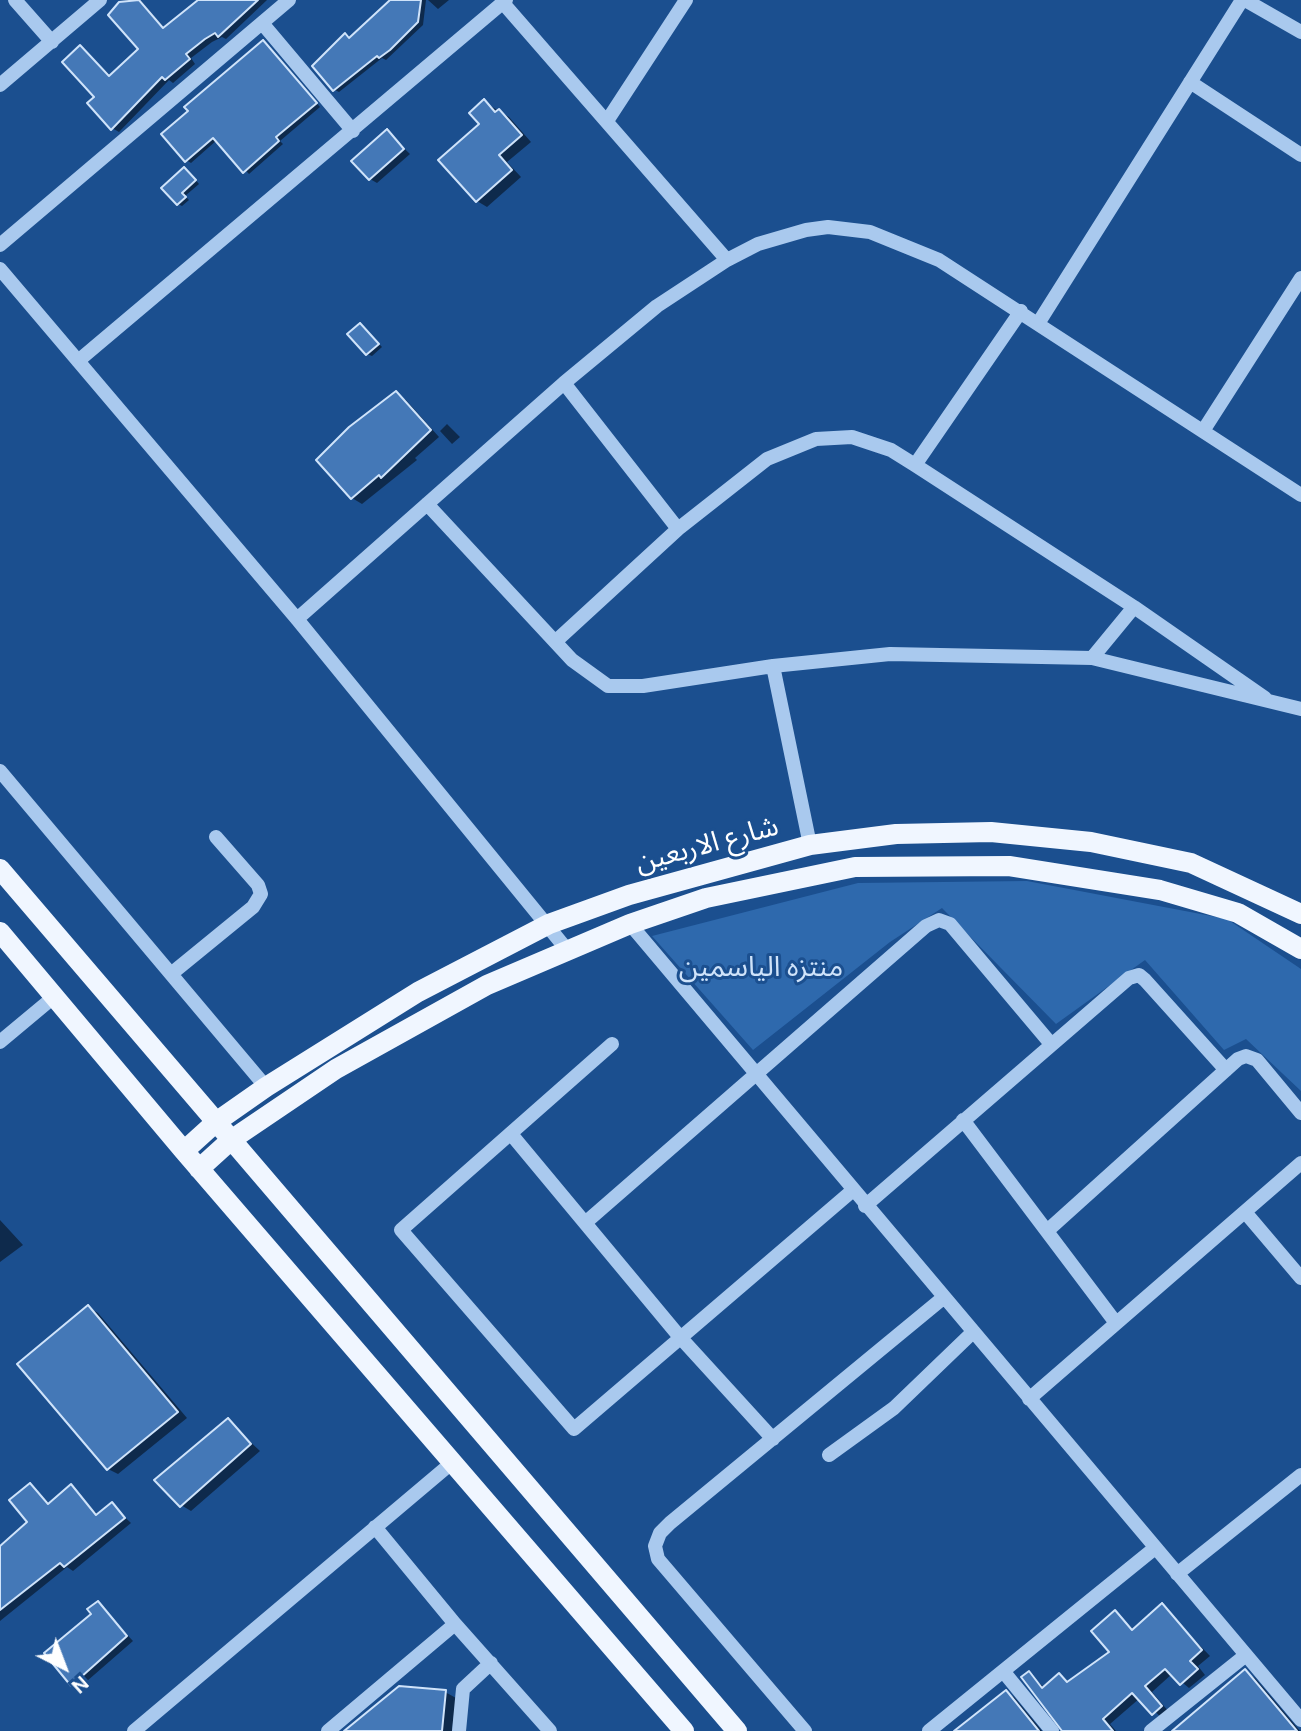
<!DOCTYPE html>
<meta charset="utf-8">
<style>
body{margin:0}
#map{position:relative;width:1301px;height:1731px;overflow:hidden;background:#1b4f8f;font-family:Karla,sans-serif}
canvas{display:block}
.north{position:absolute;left:24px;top:1627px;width:80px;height:80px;-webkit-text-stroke:6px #1b4f8f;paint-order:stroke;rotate:138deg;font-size:22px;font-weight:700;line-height:32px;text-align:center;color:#fff}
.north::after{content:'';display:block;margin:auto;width:28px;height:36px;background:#fff;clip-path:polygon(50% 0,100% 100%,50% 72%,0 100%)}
</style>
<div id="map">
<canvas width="1301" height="1731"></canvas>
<div class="north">N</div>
</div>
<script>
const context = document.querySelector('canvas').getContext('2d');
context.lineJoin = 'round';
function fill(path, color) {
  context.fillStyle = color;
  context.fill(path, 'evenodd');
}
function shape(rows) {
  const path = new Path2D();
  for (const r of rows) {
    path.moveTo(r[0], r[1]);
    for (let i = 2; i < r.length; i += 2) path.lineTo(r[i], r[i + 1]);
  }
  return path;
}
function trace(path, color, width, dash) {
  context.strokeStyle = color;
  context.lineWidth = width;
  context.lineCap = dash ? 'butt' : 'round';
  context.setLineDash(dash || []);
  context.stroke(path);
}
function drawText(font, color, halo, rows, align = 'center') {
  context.font = font + ' Karla,"Noto Sans Arabic",sans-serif';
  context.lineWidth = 6;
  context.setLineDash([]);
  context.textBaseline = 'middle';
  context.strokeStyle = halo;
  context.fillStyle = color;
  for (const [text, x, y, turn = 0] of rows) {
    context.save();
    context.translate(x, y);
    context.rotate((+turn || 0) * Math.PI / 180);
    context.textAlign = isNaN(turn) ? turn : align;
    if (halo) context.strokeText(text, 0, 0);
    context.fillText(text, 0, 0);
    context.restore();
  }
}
fill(shape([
 [1027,881,1227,919,1301,969,1301,1091,1246,1039,1224,1050,1145,960,1056,1024,942,908,890,942,753,1050,652,936,858,883]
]), '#2e69ad');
fill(shape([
 [128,0,141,1,165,29,201,0,267,0,226,39,222,37,212,42,191,58,195,64,173,83,169,80,119,132,112,128,97,97,80,47,111,76,141,49,120,4],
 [392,0,426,0,423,25,386,60,382,58,339,92,333,89,346,36,351,39],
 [428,0,449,0,438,9],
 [264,42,320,107,280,141,283,144,249,174,217,140,191,163,186,160],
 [484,102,509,117,531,142,507,162,521,177,487,207,477,201],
 [387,132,410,154,377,183,370,179],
 [189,172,199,184,185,196,189,200,182,206,178,204],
 [361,325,382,347,372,356,367,354],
 [396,394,406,400,439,437,415,458,417,460,362,504,352,498],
 [447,424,460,437,452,444,440,431],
 [0,1220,23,1245,0,1262],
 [88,1307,98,1313,187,1418,118,1474,108,1469],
 [228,1421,260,1451,191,1511,181,1505],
 [31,1485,50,1504,71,1487,99,1516,112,1505,131,1523,73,1571,67,1567,0,1621,0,1548,30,1523],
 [98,1604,133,1641,79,1688,72,1684],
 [1162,1606,1210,1656,1198,1666,1205,1675,1189,1688,1172,1674,1152,1692,1169,1712,1162,1718,1140,1698,1110,1724,1116,1731,1063,1731,1029,1674,1045,1688,1060,1675,1070,1683,1112,1653,1116,1613,1134,1630],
 [1245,1672,1255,1678,1300,1731,1174,1731],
 [445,1692,456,1698,452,1731,347,1731],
 [1006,1692,1014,1697,1042,1731,957,1731]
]), '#0007');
const building = shape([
 [139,0,163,28,198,0,258,0,218,37,215,33,205,39,186,54,190,59,165,80,162,77,111,130,87,103,94,97,62,62,80,45,109,76,138,49,108,15,119,2,139,0],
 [390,0,421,0,418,22,390,50,379,58,377,56,333,91,312,66,345,33,349,38,390,0],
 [263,40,317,103,276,137,279,141,243,173,213,138,185,162,161,134,188,111,184,107,263,40],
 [484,99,495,112,499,109,522,135,499,155,512,170,476,202,438,160,479,124,469,113,484,99],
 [387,129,404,149,369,180,351,161,387,129],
 [184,167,196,180,182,193,186,197,177,205,161,188,184,167],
 [360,323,379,344,366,355,347,334,360,323],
 [396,391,431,430,381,478,379,475,351,499,316,460,349,427,396,391],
 [88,1305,178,1412,107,1470,17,1364,88,1305],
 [228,1418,251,1444,180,1507,154,1480,228,1418],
 [30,1483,48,1504,71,1484,96,1515,112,1502,125,1518,64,1567,60,1563,0,1610,0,1546,27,1522,9,1500,30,1483],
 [98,1601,127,1636,71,1686,44,1653,91,1614,87,1609,98,1601],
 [1162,1603,1202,1650,1190,1661,1198,1669,1180,1685,1165,1669,1145,1686,1162,1706,1152,1715,1132,1693,1103,1719,1113,1731,1062,1731,1021,1677,1029,1671,1042,1688,1059,1673,1067,1682,1109,1652,1091,1631,1115,1610,1132,1630,1162,1603],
 [1245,1669,1297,1731,1172,1731,1245,1669],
 [399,1686,446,1690,442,1731,344,1731,399,1686],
 [1006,1690,1039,1731,954,1731,1006,1690]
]);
fill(building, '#4478b7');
trace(building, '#cfe3fa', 2);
trace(shape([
 [15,0,52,42],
 [1245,0,1301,32],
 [503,3,727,260],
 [262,23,353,131],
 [1190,82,1301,155],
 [0,85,100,0],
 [607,121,686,0],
 [0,245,289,0],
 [0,269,297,619,568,951],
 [1039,322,1242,0],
 [78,361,506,0],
 [564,383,678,529],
 [1203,431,1301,278],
 [915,465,1021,311],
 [427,504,572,660,608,686,643,686,773,666,890,654,1092,658,1301,709],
 [297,619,564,383,657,306,727,260,758,244,806,230,828,227,870,232,939,260,1301,495],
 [556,641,678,529,767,459,816,439,852,437,891,450,915,465,1134,607,1265,698],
 [1092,658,1134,607],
 [773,666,810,845],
 [0,771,266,1087],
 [630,924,1301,1720],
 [171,974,253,907,261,894,258,885,216,837],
 [0,1042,55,996],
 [612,1044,401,1230,574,1429,852,1191],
 [963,1120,1116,1323],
 [511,1134,679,1336,773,1439],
 [865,1206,1129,978,1139,975,1145,980,1226,1070],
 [1245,1212,1301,1278],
 [585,1223,926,926,939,920,950,924,1051,1044],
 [1047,1231,1238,1059,1246,1056,1257,1060,1301,1113],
 [1029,1399,1301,1163],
 [829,1455,894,1408,973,1332],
 [375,1527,455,1624],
 [1177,1574,1301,1475],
 [1003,1671,1052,1731],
 [134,1731,454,1461],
 [328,1731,455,1624,550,1731],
 [459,1731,463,1689,491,1663],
 [805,1731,658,1559,655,1546,660,1533,670,1523,943,1298],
 [929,1731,1155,1548],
 [1151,1731,1246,1655]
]), '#a9c9ee', 14);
trace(shape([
 [0,869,737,1731],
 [0,932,184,1151,684,1731],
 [184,1151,216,1122,266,1087,418,992,549,924,629,895,810,845,896,834,991,832,1091,842,1191,863,1301,914],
 [199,1169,231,1140,336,1069,487,985,630,924,706,898,855,867,1009,866,1160,890,1238,913,1301,949]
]), '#f0f6ff', 20);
drawText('28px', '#fff', '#1b4f8f', [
 ["شارع الاربعين",707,845,-15]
]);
drawText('28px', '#cfe3fa', '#1b4f8f', [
 ["منتزه الياسمين",761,968]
]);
</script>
